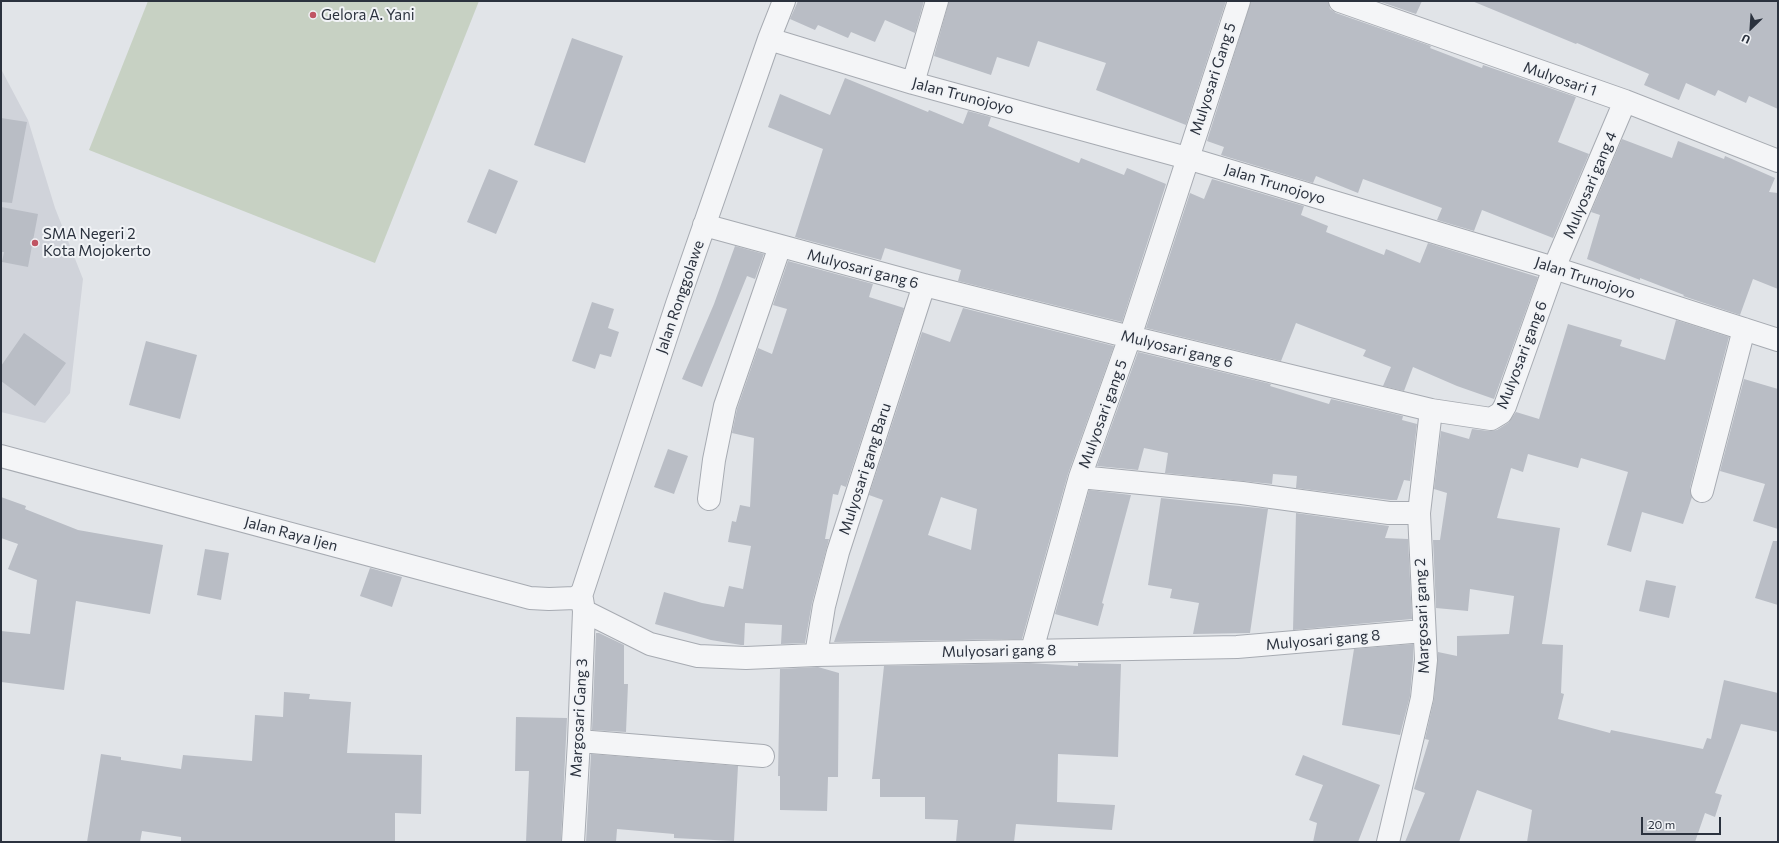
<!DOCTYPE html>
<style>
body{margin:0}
#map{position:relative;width:1779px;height:843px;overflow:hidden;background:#e1e4e8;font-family:Commissioner,sans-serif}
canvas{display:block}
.frame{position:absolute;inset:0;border:2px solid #2b323e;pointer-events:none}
.north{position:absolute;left:1731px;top:8px;width:40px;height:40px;-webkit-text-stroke:3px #f1f3f6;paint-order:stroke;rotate:205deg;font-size:11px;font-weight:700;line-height:16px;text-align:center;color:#2b323e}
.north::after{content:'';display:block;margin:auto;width:14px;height:18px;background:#2b323e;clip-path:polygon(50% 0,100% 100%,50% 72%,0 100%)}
.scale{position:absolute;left:1641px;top:817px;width:80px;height:18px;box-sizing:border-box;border:2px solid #2b323e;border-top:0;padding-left:5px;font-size:12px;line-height:14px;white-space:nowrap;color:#2b323e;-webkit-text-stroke:3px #f1f3f6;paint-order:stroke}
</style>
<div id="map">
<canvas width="1779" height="843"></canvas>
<div class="frame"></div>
<div class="north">U</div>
<div class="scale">20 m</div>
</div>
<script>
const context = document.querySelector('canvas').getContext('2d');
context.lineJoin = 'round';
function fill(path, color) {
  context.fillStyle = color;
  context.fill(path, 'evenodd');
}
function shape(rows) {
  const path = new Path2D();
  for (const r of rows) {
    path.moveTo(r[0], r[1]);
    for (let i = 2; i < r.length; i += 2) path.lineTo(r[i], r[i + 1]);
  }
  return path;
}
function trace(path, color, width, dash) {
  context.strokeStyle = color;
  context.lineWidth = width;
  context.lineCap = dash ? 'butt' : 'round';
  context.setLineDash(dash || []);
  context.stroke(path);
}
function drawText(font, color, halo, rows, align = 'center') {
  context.font = font + ' Commissioner,sans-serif';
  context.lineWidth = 4;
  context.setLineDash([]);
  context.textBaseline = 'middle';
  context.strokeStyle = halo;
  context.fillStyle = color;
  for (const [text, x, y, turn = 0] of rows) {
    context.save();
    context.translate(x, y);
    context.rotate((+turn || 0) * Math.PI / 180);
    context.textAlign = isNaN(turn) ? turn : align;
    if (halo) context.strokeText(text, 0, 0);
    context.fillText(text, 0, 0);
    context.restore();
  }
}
fill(shape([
 [1,69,28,120,55,208,83,279,70,393,45,423,1,412]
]), '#d0d3da');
fill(shape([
 [148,1,479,1,375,263,89,150]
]), '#c7d1c3');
fill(shape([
 [798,1,924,1,915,33,885,20,875,42,851,32,848,38,818,25,815,30,790,19],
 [949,1,1226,1,1186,125,1096,90,1106,63,1038,41,1029,67,997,57,991,75,934,56],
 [1251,1,1328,1,1330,9,1336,13,1431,46,1430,48,1482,68,1483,65,1576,97,1558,142,1589,154,1553,238,1482,210,1474,231,1437,220,1442,208,1363,179,1358,193,1316,176,1313,183,1221,155,1224,147,1207,141],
 [1378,1,1422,1,1416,14],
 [1472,1,1778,1,1778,109,1749,96,1746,103,1718,90,1715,96,1686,83,1679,100,1644,85,1649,74,1577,43,1576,44],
 [572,38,623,56,585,163,534,145],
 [845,78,928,112,929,110,963,124,968,111,991,117,988,126,1079,163,1081,158,1124,175,1127,168,1166,184,1122,322,958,281,961,270,885,248,881,260,795,237,823,149,768,127,780,94,830,115],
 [1,118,27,122,12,203,1,202],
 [1622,139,1672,158,1678,141,1724,159,1725,156,1775,178,1769,192,1778,193,1778,289,1753,279,1740,315,1683,296,1684,295,1640,278,1640,280,1587,259,1600,215,1591,212],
 [489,169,518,181,496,234,467,222],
 [1212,179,1304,206,1301,215,1328,226,1326,232,1384,255,1386,249,1420,263,1428,243,1538,277,1494,399,1457,386,1413,367,1404,391,1383,386,1391,367,1363,356,1366,350,1296,323,1281,361,1146,328,1190,193,1204,199],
 [1,207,38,214,28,267,2,262,4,252,1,252],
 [735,246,764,254,755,279,747,276,702,387,682,379,714,304],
 [788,261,873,284,869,297,904,308,846,487,841,485,838,495,833,494,825,539,829,539,812,603,805,643,781,644,782,625,745,623,744,645,741,645,711,640,655,624,664,592,702,603,724,607,729,586,743,589,751,546,728,542,732,521,736,522,740,505,750,507,754,438,732,433,737,409,758,348,772,354,787,309,773,305],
 [592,302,614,309,608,328,619,332,611,357,600,354,595,369,572,361],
 [963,308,1114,346,1068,474,1022,639,834,642,883,500,869,495,922,332,950,342],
 [941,497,977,509,971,550,928,535],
 [1676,320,1729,337,1690,488,1692,497,1683,524,1642,512,1631,552,1607,545,1628,472,1581,458,1578,468,1528,454,1523,472,1511,468,1497,518,1560,528,1542,644,1563,645,1561,693,1564,694,1558,719,1610,733,1611,730,1703,749,1707,738,1711,739,1724,680,1778,693,1778,732,1741,724,1715,793,1722,795,1715,817,1705,813,1695,842,1527,842,1532,810,1477,790,1459,842,1405,842,1425,793,1414,789,1429,740,1425,739,1434,699,1438,652,1457,656,1457,636,1509,634,1514,596,1470,589,1468,611,1436,608,1433,540,1440,540,1447,493,1434,489,1441,431,1469,439,1472,429,1489,431,1497,430,1508,423,1516,412,1539,419,1568,324,1622,340,1620,346,1665,360],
 [24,333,66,363,35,406,1,381,1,366],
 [146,341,197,355,180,419,129,405],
 [1138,352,1271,384,1270,386,1329,404,1331,399,1403,416,1402,420,1417,424,1410,481,1404,480,1397,500,1390,500,1296,488,1297,476,1273,474,1272,484,1165,473,1168,453,1144,448,1138,470,1097,466],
 [1744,379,1778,389,1778,529,1753,521,1765,484,1720,471],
 [668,449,688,456,674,494,654,487],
 [1089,490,1131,495,1102,603,1104,604,1098,626,1055,614],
 [1,497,26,506,25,509,78,530,163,545,150,614,76,601,64,690,1,682,1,631,30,634,37,580,8,569,18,544,1,538],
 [1161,498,1268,509,1250,633,1193,634,1199,603,1170,598,1172,589,1148,585],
 [1296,513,1389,526,1385,538,1408,539,1412,619,1293,630],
 [1773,541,1778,541,1778,605,1755,598],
 [205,549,229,553,221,600,197,595],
 [370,568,402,577,392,607,360,596],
 [1646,580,1676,586,1669,618,1639,611],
 [596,633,599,633,624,645,624,684,628,684,626,732,592,730],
 [1413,644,1413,660,1410,696,1400,735,1342,725,1354,649],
 [1030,663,1078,666,1078,663,1121,664,1118,757,1058,754,1057,802,1115,805,1112,830,1016,824,1014,842,956,842,958,820,925,819,925,797,880,797,880,779,872,779,884,666],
 [818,667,839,673,838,777,828,777,827,811,780,810,780,776,778,776,780,669],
 [284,692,310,694,309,699,351,702,347,753,422,755,421,814,395,813,395,842,181,842,181,837,142,831,140,842,87,842,101,754,121,757,121,760,181,769,183,755,252,761,255,715,283,717],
 [516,717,567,718,561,842,526,842,529,771,515,771],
 [591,754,738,766,734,841,674,838,674,834,617,829,616,842,586,842],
 [1303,755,1380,785,1358,842,1313,842,1317,823,1309,820,1323,785,1295,775]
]), '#b9bdc5');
const minor = shape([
 [1340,1,1625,101,1778,161],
 [769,39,913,83,1187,158,1554,268,1778,340],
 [913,83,937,1],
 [704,225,924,285,1130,337,1431,410,1491,419,1501,413,1505,406,1554,268,1625,101],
 [1,456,530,598,549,599,575,598,582,593,677,304,769,39,784,1],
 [1080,477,1242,493,1389,513,1419,513],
 [1702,491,1744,329],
 [709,499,714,460,725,406,780,246],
 [584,611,650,644,698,656,746,658,816,655,1237,647,1423,631],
 [1032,650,1080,477,1130,337,1239,1],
 [816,655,824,606,838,552,924,285],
 [579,741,763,756],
 [573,842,579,741,584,611,582,599],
 [1388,842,1422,698,1426,660,1419,513,1431,410]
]);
trace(minor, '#a7abb2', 24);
trace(minor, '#f4f5f7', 22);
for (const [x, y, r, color] of [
 [313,15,4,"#c05463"],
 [35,243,4,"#c05463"]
]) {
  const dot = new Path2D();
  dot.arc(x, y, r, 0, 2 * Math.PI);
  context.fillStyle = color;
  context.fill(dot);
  trace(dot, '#f1f3f6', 1.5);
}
drawText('15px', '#2b323e', '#f1f3f6', [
 ["Gelora A. Yani",321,15],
 ["SMA Negeri 2",43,234],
 ["Kota Mojokerto",43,251]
], 'left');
drawText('15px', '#2b323e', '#f1f3f6', [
 ["Mulyosari Gang 5",1213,79,-72],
 ["Mulyosari 1",1560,79,19],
 ["Jalan Trunojoyo",963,96,15],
 ["Jalan Trunojoyo",1275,184,17],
 ["Mulyosari gang 4",1590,185,-67],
 ["Mulyosari gang 6",863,269,15],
 ["Jalan Trunojoyo",1585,278,18],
 ["Jalan Ronggolawe",680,297,-71],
 ["Mulyosari gang 6",1177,349,14],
 ["Mulyosari gang 6",1522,355,-69],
 ["Mulyosari gang 5",1103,414,-70],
 ["Mulyosari gang Baru",865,469,-72],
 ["Jalan Raya Ijen",291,534,15],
 ["Margosari gang 2",1422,616,-92],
 ["Mulyosari gang 8",1323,640,-5],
 ["Mulyosari gang 8",999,651,-1],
 ["Margosari Gang 3",579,718,-87]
]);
</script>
